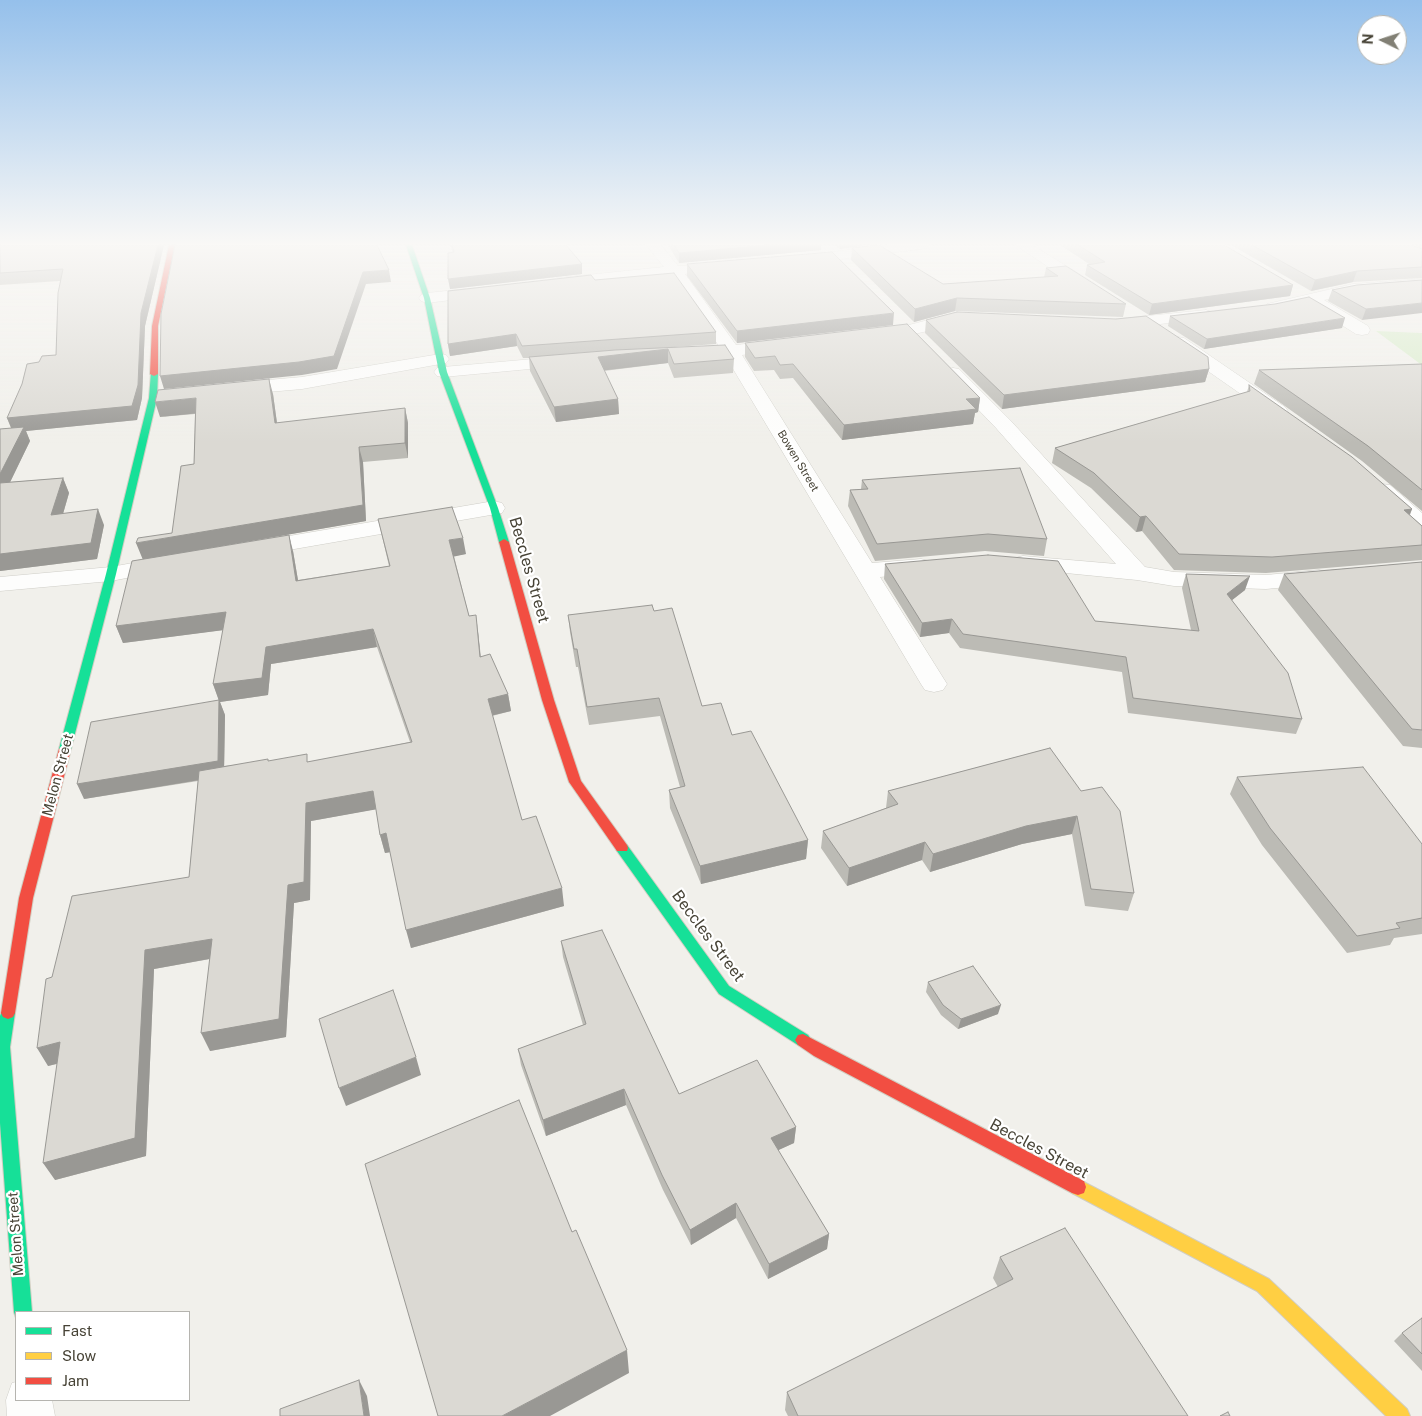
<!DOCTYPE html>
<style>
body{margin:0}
#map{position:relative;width:1422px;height:1416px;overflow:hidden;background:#f1f0eb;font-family:"Public Sans",sans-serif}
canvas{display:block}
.legend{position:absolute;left:15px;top:1311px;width:175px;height:90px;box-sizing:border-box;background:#fff;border:1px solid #b5b4af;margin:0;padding:6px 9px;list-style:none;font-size:15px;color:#474336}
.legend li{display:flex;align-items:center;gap:10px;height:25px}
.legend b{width:25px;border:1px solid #b5b4af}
.north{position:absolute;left:1357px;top:15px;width:50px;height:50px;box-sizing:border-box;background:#fff;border:1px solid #b5b4af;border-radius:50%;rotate:274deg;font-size:14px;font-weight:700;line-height:20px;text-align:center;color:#474336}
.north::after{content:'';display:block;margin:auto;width:18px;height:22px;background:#828075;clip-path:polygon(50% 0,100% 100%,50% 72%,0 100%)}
</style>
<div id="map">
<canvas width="1422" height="1416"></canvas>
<ul class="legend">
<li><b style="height:6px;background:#16e098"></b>Fast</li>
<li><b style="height:6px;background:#ffcf43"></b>Slow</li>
<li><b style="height:6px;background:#f24e42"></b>Jam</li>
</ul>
<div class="north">N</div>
</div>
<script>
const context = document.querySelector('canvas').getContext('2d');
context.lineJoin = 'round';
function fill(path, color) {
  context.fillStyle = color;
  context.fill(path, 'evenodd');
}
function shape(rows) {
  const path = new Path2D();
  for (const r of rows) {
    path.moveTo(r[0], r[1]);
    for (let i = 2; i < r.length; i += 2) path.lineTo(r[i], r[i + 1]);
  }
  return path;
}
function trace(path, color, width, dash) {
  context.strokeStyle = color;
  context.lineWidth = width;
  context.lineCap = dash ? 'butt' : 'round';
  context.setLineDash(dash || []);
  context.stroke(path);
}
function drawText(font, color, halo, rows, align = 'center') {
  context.font = font + ' "Public Sans",sans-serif';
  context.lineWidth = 4.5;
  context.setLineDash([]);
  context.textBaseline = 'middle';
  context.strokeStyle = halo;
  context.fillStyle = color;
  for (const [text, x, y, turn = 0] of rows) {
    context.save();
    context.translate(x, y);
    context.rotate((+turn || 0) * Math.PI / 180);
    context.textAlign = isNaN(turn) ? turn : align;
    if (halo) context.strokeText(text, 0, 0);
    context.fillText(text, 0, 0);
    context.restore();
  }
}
fill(shape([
 [1376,331,1422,333,1422,365,1419,363]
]), '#d9eccb');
const street = shape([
 [646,245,661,245,678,266,694,266,697,269,694,272,685,274,736,345,781,340,787,341,790,345,787,349,781,350,742,355,872,563,921,559,929,561,933,566,929,571,921,573,880,577,947,684,943,690,934,692,925,690,921,684,726,357,692,358,686,357,683,353,686,349,692,348,719,346,670,276,557,288,551,286,549,283,551,280,557,278,664,267,646,245],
 [886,245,929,245,927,248,922,249,799,264,794,263,792,260,794,257,799,256,886,245],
 [1015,245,1032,245,1094,283,1096,286,1094,289,1088,291,1082,289,1015,245],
 [1422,279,1422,289,1353,294,1324,300,1368,326,1370,330,1368,334,1362,335,1356,334,1308,304,1273,312,1267,310,1265,307,1267,304,1353,284,1422,279],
 [485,287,491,289,493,292,491,295,427,303,421,301,419,298,421,295,427,293,485,287],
 [1206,310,1212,312,1214,315,1212,318,1117,329,1111,328,1109,324,1111,320,1117,319,1206,310],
 [955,313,967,314,969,318,967,322,910,335,874,339,868,338,865,334,868,330,874,329,909,325,955,313],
 [1178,337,1184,338,1285,407,1288,411,1285,415,1278,417,1271,415,1172,346,1169,342,1172,338,1178,337],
 [440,354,446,355,449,359,446,363,302,389,234,395,227,393,225,389,227,385,234,383,302,377,440,354],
 [567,356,573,357,576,361,573,365,443,377,437,376,434,372,437,368,443,367,567,356],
 [953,368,959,369,1010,420,1145,567,1174,572,1266,575,1319,570,1327,572,1331,577,1327,582,1319,584,1266,589,1174,586,1137,580,1015,568,1011,563,1015,558,1023,556,1116,564,996,428,947,377,944,373,947,369,953,368],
 [1382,484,1390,485,1422,513,1422,532,1414,530,1374,495,1371,490,1374,485,1382,484],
 [494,501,502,503,505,508,502,513,254,556,246,554,242,549,246,544,254,542,494,501],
 [165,557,173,559,177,564,173,569,111,581,0,591,0,577,111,567,165,557],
 [16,1382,16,1400,52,1400,55,1416,7,1416,6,1400,12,1383,16,1382]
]);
const fast = shape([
 [406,245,412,245,430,298,447,372,498,508,509,542,507,544,501,544,499,542,490,508,439,372,424,298,406,245],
 [151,372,158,374,157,398,116,574,71,749,65,753,59,749,106,574,149,398,151,372],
 [622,843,627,845,729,986,808,1035,811,1040,808,1045,803,1046,798,1045,719,994,617,851,616,848,617,845,622,843],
 [8,1007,13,1009,15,1013,10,1047,32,1312,16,1312,16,1318,14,1312,0,1123,0,1016,3,1009,8,1007]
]);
const slow = shape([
 [1078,1179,1269,1279,1407,1409,1410,1416,1386,1416,1257,1291,1072,1193,1070,1187,1072,1181,1078,1179]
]);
const jam = shape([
 [169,245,175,245,158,326,158,374,154,376,150,374,152,326,169,245],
 [504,539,509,542,554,700,581,781,627,845,628,848,627,851,617,851,569,782,542,700,499,542,504,539],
 [65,745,71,749,33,898,15,1013,13,1017,8,1019,3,1017,1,1013,19,898,59,749,65,745],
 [803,1034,1084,1181,1086,1187,1084,1193,1078,1195,1072,1193,814,1056,798,1045,795,1040,798,1035,803,1034]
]);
trace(street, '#cfcec8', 1);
trace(fast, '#d1cec2', 2);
trace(slow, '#d1cec2', 2);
trace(jam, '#d1cec2', 2);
fill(street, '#fdfdfc');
fill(fast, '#16e098');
fill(slow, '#ffcf43');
fill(jam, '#f24e42');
fill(shape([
 [0,245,164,245,145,326,142,398,137,420,26,431,30,441,10,482,63,478,69,493,63,514,104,525,97,559,0,571,0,429,11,428,7,418,39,362,56,355,60,281,0,285],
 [450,245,566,245,582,264,582,274,450,289,453,253],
 [668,245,821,245,821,250,679,263],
 [835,245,861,245,861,246,840,249],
 [1060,245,1224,245,1293,285,1290,296,1149,315,1085,275,1087,265,1089,264],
 [1231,245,1411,245,1422,249,1422,278,1353,282,1311,291],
 [1415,245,1422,245,1422,249],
 [852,248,943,284,1044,277,1046,268,1126,304,1123,317,955,311,914,322,851,260],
 [687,264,893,325,737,343,687,276],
 [595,280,716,332,716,344,675,347,734,359,733,373,674,378,668,363,604,371,618,399,619,414,556,422,530,371,529,358,523,358,517,346,450,356,448,344],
 [1422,280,1362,320,1328,301,1332,290],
 [1170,316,1342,328,1204,349,1168,326],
 [926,320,1209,369,1205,382,1002,409,925,333],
 [745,343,980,398,978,412,975,413,973,424,842,440,793,378,780,379,774,370,754,371,745,357],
 [1422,364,1422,511,1362,461,1254,384,1259,370],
 [1249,385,1412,509,1410,515,1422,526,1422,560,1266,573,1174,570,1142,531,1136,532,1091,488,1052,463,1055,448,1247,392],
 [273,394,277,423,405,408,408,423,408,458,363,462,366,521,163,556,293,551,298,580,389,566,378,519,466,554,454,556,469,616,478,632,481,657,508,694,511,711,492,716,522,820,564,906,411,948,390,852,385,853,380,835,376,809,311,821,310,900,294,903,286,1037,210,1051,210,959,154,969,146,1156,55,1180,57,1064,48,1066,52,977,189,877,198,781,84,799,219,700,213,684,223,630,123,643,116,626,143,560,172,533,194,464,195,414,160,417],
 [377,647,410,742,309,762,268,761,224,766,225,715,220,702,268,695,271,664],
 [862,480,1047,539,1044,556,985,551,875,561,848,506,850,490,861,489],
 [1422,562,1422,748,1403,746,1278,590,1284,574],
 [885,564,1095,621,1191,630,1182,588,1186,574,1245,590,1232,600,1302,719,1296,734,1128,713,1122,672,960,648,949,633,920,637,884,579],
 [654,611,702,706,732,735,808,840,806,859,701,884,670,808,669,790,680,787,660,716,589,725,578,667,576,667,570,632,568,615],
 [1050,748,1134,893,1128,911,1085,906,1072,834,1022,844,930,872,922,860,847,886,821,848,823,831,886,808,888,791],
 [1237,777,1422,844,1422,934,1394,938,1390,945,1347,953,1262,845,1230,794],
 [561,941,679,1094,796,1127,794,1143,778,1150,829,1234,827,1249,768,1279,736,1218,691,1245,663,1190,626,1105,546,1136,521,1065,518,1049,583,1025,563,957],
 [928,982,998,1014,958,1029,941,1015,926,992],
 [1000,1257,1188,1416,788,1416,785,1410,787,1392,998,1287,993,1278],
 [1422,1318,1422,1371,1394,1341,1402,1333]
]), '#bcbbb5');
fill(shape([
 [158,245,164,245,145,326,142,398,137,420,26,431,30,441,2,499,0,494,0,474,13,432,7,418,141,313],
 [769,245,821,245,821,250,679,263,679,253],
 [840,245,861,245,861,246,840,249],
 [582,264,582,274,450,289,448,279],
 [389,270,391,282,366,284,337,369,302,375,164,389,160,376,363,272],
 [1357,271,1353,282,1311,291,1315,280],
 [1293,285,1290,296,1149,315,1152,304],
 [957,298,955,311,914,322,915,309],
 [1422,303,1422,313,1362,320,1366,309],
 [894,313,893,325,737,343,737,331],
 [1345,318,1342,328,1204,349,1207,339],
 [516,334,517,346,450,356,448,344],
 [668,349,668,363,599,371,598,357],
 [1209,369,1205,382,1002,409,1004,395],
 [269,379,273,394,279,438,275,423],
 [196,398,200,413,160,417,155,402],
 [980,398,978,412,975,413,973,424,842,440,844,425,966,399],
 [618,399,619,414,556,422,554,407],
 [405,408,408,423,408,458,405,443],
 [359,447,363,462,366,521,143,560,136,543,363,505],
 [63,478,69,493,58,531,51,515],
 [98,509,104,525,97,559,0,571,0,554],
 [1412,509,1405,525,1404,510],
 [1146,516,1142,531,1136,532,1140,517],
 [289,535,293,551,301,598,296,581],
 [463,538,466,554,452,557,449,540],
 [1250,576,1245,590,1222,608,1227,594],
 [226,612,232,629,123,643,116,626],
 [476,615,478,632,482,674,480,657],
 [952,619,949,633,920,637,922,623],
 [373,629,377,647,271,664,268,695,220,702,225,715,224,776,84,799,77,784,219,701,213,684,266,647],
 [508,694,511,711,490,716,488,699],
 [373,791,378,809,311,821,310,900,294,903,286,1037,210,1051,201,1033,306,803],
 [1077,816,1072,834,1022,844,930,872,933,854,1026,826],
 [386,833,391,852,385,853,380,835],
 [808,840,806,859,701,884,700,866],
 [925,842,922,860,847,886,849,868],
 [562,888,564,906,411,948,406,930],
 [212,939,220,957,154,969,146,1156,55,1180,43,1163,145,950],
 [1001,1005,998,1014,958,1029,961,1019],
 [60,1042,71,1060,48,1066,37,1048],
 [416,1057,421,1075,346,1106,339,1088],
 [624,1089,626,1105,546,1136,543,1120],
 [796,1127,794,1143,770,1154,771,1138],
 [736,1203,736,1218,691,1245,690,1230],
 [829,1234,827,1249,768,1279,769,1264],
 [627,1350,629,1373,550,1416,502,1416],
 [359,1380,367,1396,370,1416,364,1416]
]), '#999894');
const building = shape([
 [0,245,158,245,141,313,138,385,132,406,7,418,22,384,27,364,39,362,42,356,56,355,58,293,63,269,0,273,0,245],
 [175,245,377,245,389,270,363,272,334,356,299,362,160,376,161,314,175,245],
 [452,245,566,245,582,264,448,279,448,253,454,252,452,245],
 [674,245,769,245,679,253,674,245],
 [876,245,879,245,943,284,1058,276,1046,268,1066,266,1126,304,957,298,915,309,852,248,876,245],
 [1078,245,1224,245,1293,285,1152,304,1087,265,1105,262,1078,245],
 [1252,245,1411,245,1422,249,1422,267,1357,271,1315,280,1252,245],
 [832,252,894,313,737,331,687,264,832,252],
 [674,273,716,332,522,346,516,334,448,344,448,291,591,275,595,280,674,273],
 [1422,280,1422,303,1366,309,1332,290,1357,285,1422,280],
 [1309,297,1345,318,1207,339,1170,316,1275,304,1309,297],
 [957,312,1116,319,1146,316,1208,357,1209,369,1004,395,926,320,957,312],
 [907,324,980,398,966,399,976,409,844,425,793,364,780,365,775,356,755,358,745,343,907,324],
 [725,345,734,359,674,364,668,349,598,357,618,399,554,407,529,357,615,350,725,345],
 [1422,364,1422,490,1368,446,1259,370,1422,364],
 [269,379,275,423,405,408,405,443,359,447,363,505,136,543,138,538,172,533,181,466,194,464,196,398,155,402,158,390,269,379],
 [1249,385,1352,457,1412,509,1404,510,1422,526,1422,545,1272,557,1179,554,1146,516,1140,517,1094,473,1055,448,1250,391,1249,385],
 [24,427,0,474,0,429,24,427],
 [1020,468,1047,539,988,534,877,544,850,490,868,489,862,480,1020,468],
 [63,478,51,515,98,509,91,543,0,554,0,483,63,478],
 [452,507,463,538,449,540,469,616,476,615,480,657,490,654,508,694,488,699,522,820,536,816,562,888,406,930,386,833,380,835,373,791,306,803,304,882,288,885,279,1019,201,1033,212,939,145,950,135,1138,43,1163,60,1042,37,1048,46,979,52,977,72,896,189,877,199,771,268,759,268,761,307,754,307,762,412,742,373,629,266,647,262,678,213,684,226,612,116,626,132,561,289,535,296,581,390,566,378,519,452,507],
 [988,555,1058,561,1095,621,1199,631,1186,574,1250,576,1227,594,1288,673,1302,719,1133,698,1126,657,963,634,952,619,922,623,885,564,988,555],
 [1422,562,1422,730,1412,729,1284,574,1422,562],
 [652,605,654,611,672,608,702,706,721,703,732,735,751,731,808,840,700,866,669,790,685,786,659,698,587,707,577,649,574,649,568,615,652,605],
 [219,700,218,761,77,784,91,722,219,700],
 [1050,748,1081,791,1102,787,1120,811,1134,893,1091,889,1077,816,1026,826,933,854,925,842,849,868,823,831,898,804,888,791,1050,748],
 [1363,767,1422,844,1422,918,1396,923,1400,928,1357,936,1270,828,1237,777,1363,767],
 [602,930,679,1094,757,1060,796,1127,771,1138,829,1234,769,1264,736,1203,690,1230,662,1175,624,1089,543,1120,518,1049,586,1024,561,941,602,930],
 [973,966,1001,1005,961,1019,943,1005,928,982,973,966],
 [393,990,416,1057,339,1088,319,1019,393,990],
 [519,1100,572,1232,576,1230,627,1350,502,1416,438,1416,365,1164,519,1100],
 [1065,1228,1188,1416,798,1416,787,1392,1013,1279,1000,1257,1065,1228],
 [1422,1318,1422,1354,1402,1333,1422,1318],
 [359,1380,364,1416,280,1416,280,1409,359,1380],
 [1228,1412,1230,1416,1220,1416,1228,1412]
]);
fill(building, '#dbd9d3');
trace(building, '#999894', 1);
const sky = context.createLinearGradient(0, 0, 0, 443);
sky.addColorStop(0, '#95c0eb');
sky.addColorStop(0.55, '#f9f8f6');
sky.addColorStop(1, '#f9f8f600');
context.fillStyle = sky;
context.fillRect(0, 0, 1422, 443);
drawText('11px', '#474336', '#fff', [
 ["Bowen Street",798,461,59]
]);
drawText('14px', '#474336', '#fff', [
 ["Melon Street",58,775,-75],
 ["Melon Street",16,1234,-94]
]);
drawText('16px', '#474336', '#fff', [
 ["Beccles Street",529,570,74],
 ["Beccles Street",708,936,53],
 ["Beccles Street",1039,1149,28]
]);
</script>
